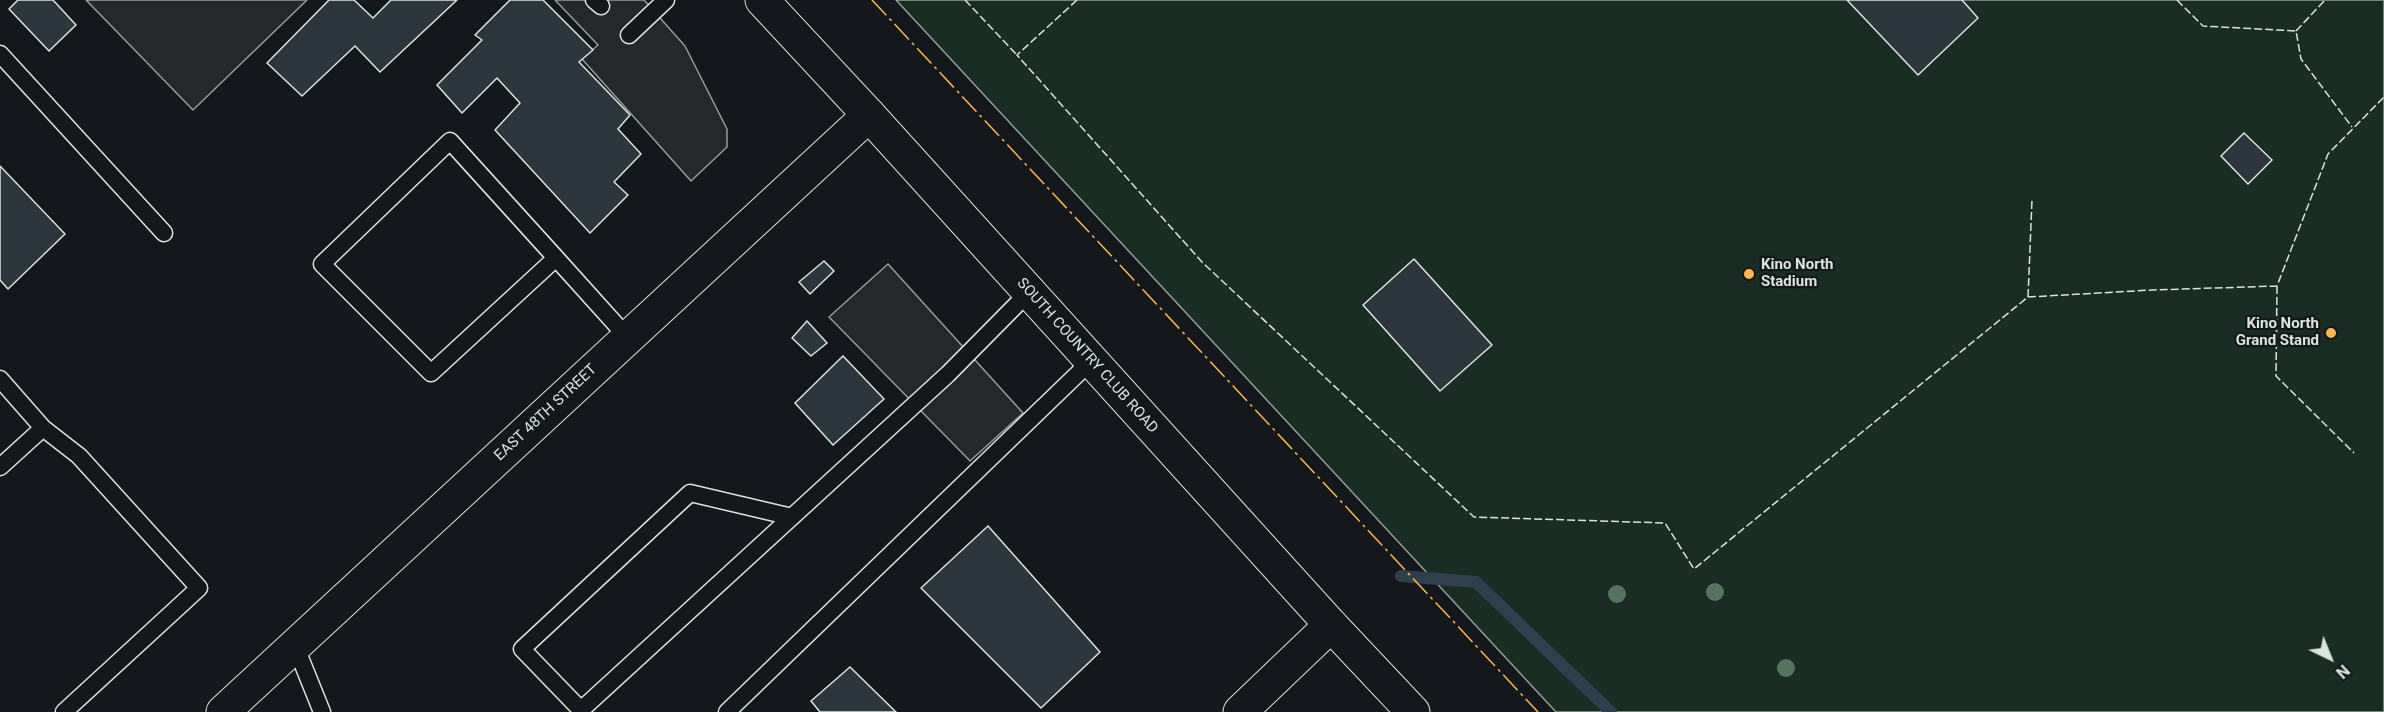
<!DOCTYPE html>
<style>
body{margin:0}
#map{position:relative;width:2384px;height:712px;overflow:hidden;background:#14181c;font-family:Roboto,sans-serif}
canvas{display:block}
.north{position:absolute;left:2300px;top:628px;width:60px;height:60px;-webkit-text-stroke:4px #14181c;paint-order:stroke;rotate:137deg;font-size:16px;font-weight:700;line-height:24px;text-align:center;color:#d8e6dc}
.north::after{content:'';display:block;margin:auto;width:21px;height:27px;background:#d8e6dc;clip-path:polygon(50% 0,100% 100%,50% 72%,0 100%)}
</style>
<div id="map">
<canvas width="2384" height="712"></canvas>
<div class="north">N</div>
</div>
<script>
const context = document.querySelector('canvas').getContext('2d');
context.lineJoin = 'round';
function fill(path, color) {
  context.fillStyle = color;
  context.fill(path, 'evenodd');
}
function shape(rows) {
  const path = new Path2D();
  for (const r of rows) {
    path.moveTo(r[0], r[1]);
    for (let i = 2; i < r.length; i += 2) path.lineTo(r[i], r[i + 1]);
  }
  return path;
}
function trace(path, color, width, dash) {
  context.strokeStyle = color;
  context.lineWidth = width;
  context.lineCap = dash ? 'butt' : 'round';
  context.setLineDash(dash || []);
  context.stroke(path);
}
function drawText(font, color, halo, rows, align = 'center') {
  context.font = font + ' Roboto,sans-serif';
  context.lineWidth = 4.5;
  context.setLineDash([]);
  context.textBaseline = 'middle';
  context.strokeStyle = halo;
  context.fillStyle = color;
  for (const [text, x, y, turn = 0] of rows) {
    context.save();
    context.translate(x, y);
    context.rotate((+turn || 0) * Math.PI / 180);
    context.textAlign = isNaN(turn) ? turn : align;
    if (halo) context.strokeText(text, 0, 0);
    context.fillText(text, 0, 0);
    context.restore();
  }
}
const green = shape([
 [896,0,2384,0,2384,712,1556,712,896,0]
]);
fill(green, '#1a2d24');
trace(green, '#939e99', 1.5);
const parking = shape([
 [86,0,307,0,193,110,86,0],
 [555,0,644,0,685,46,727,129,727,147,691,181,582,59,598,45,555,0],
 [888,264,1023,413,970,461,829,317,888,264]
]);
fill(parking, '#24282b');
trace(parking, '#939e99', 1.5);
trace(shape([
 [1401,576,1476,582,1611,712]
]), '#2f3f4d', 12);
const building = shape([
 [18,0,53,0,76,25,49,51,9,9,18,0],
 [329,0,354,0,373,18,391,0,457,0,380,72,355,46,302,96,267,63,329,0],
 [510,0,543,0,593,50,579,62,630,115,618,129,641,154,614,182,628,195,590,233,495,130,520,103,497,78,462,113,437,85,482,40,475,35,510,0],
 [1847,0,1962,0,1978,18,1918,75,1847,0],
 [2244,133,2272,160,2248,184,2221,156,2244,133],
 [0,166,65,234,8,289,0,280,0,166],
 [1414,259,1492,345,1440,391,1363,305,1414,259],
 [824,261,834,271,810,294,799,282,824,261],
 [807,321,827,343,811,356,792,338,807,321],
 [843,356,884,399,833,445,795,403,843,356],
 [988,526,1100,652,1041,708,921,588,988,526],
 [850,667,896,712,820,712,811,701,850,667]
]);
fill(building, '#2c363c');
trace(building, '#d8e6dc', 1.5);
const service = shape([
 [594,0,601,6],
 [629,35,666,0],
 [0,54,164,233],
 [556,258,431,373,322,264,450,141,556,258,628,338],
 [0,379,43,428,0,467],
 [43,428,79,456,199,588,64,712],
 [792,517,690,493,522,649,581,710,948,374,1029,292],
 [295,645,322,712],
 [727,712,1091,361]
]);
const minor = shape([
 [223,712,869,115],
 [1240,712,1331,625]
]);
const tertiary = shape([
 [762,0,869,115,1331,625,1413,712]
]);
trace(service, '#d8e6dc', 19);
trace(minor, '#d8e6dc', 35);
trace(tertiary, '#d8e6dc', 35);
trace(service, '#14181c', 16);
trace(minor, '#14181c', 33);
trace(tertiary, '#14181c', 33);
trace(shape([
 [965,0,1017,55],
 [1077,0,1017,55,1202,262,1474,517,1665,523,1694,569,2028,297,2152,290,2277,286,2328,154,2384,97],
 [2177,0,2203,26,2296,31,2301,59,2352,127],
 [2296,31,2325,0],
 [2277,286,2276,376,2354,453],
 [2028,297,2032,200]
]), '#d8e6dc', 1.5, [8, 3]);
trace(shape([
 [872,0,1538,712]
]), '#ffb74d', 1.5, [21, 4.5, 3, 4.5]);
context.fillStyle = '#55745f';
for (const [x, y] of [
 [1715,592],
 [1617,594],
 [1786,668]
]) {
  context.beginPath();
  context.arc(x, y, 9, 0, 2 * Math.PI);
  context.fill();
}
for (const [x, y, r, color] of [
 [1749,274,6,"#ffb74d"],
 [2331,333,6,"#ffb74d"]
]) {
  const dot = new Path2D();
  dot.arc(x, y, r, 0, 2 * Math.PI);
  context.fillStyle = color;
  context.fill(dot);
  trace(dot, '#14181c', 2);
}
drawText('bold 15px', '#d8e6dc', '#14181c', [
 ["Kino North",1761,265],
 ["Stadium",1761,282],
 ["Kino North",2319,324,"right"],
 ["Grand Stand",2319,341,"right"]
], 'left');
drawText('15px', '#d8e6dc', '#14181c', [
 ["SOUTH COUNTRY CLUB ROAD",1087,356,48],
 ["EAST 48TH STREET",546,413,-43]
]);
</script>
